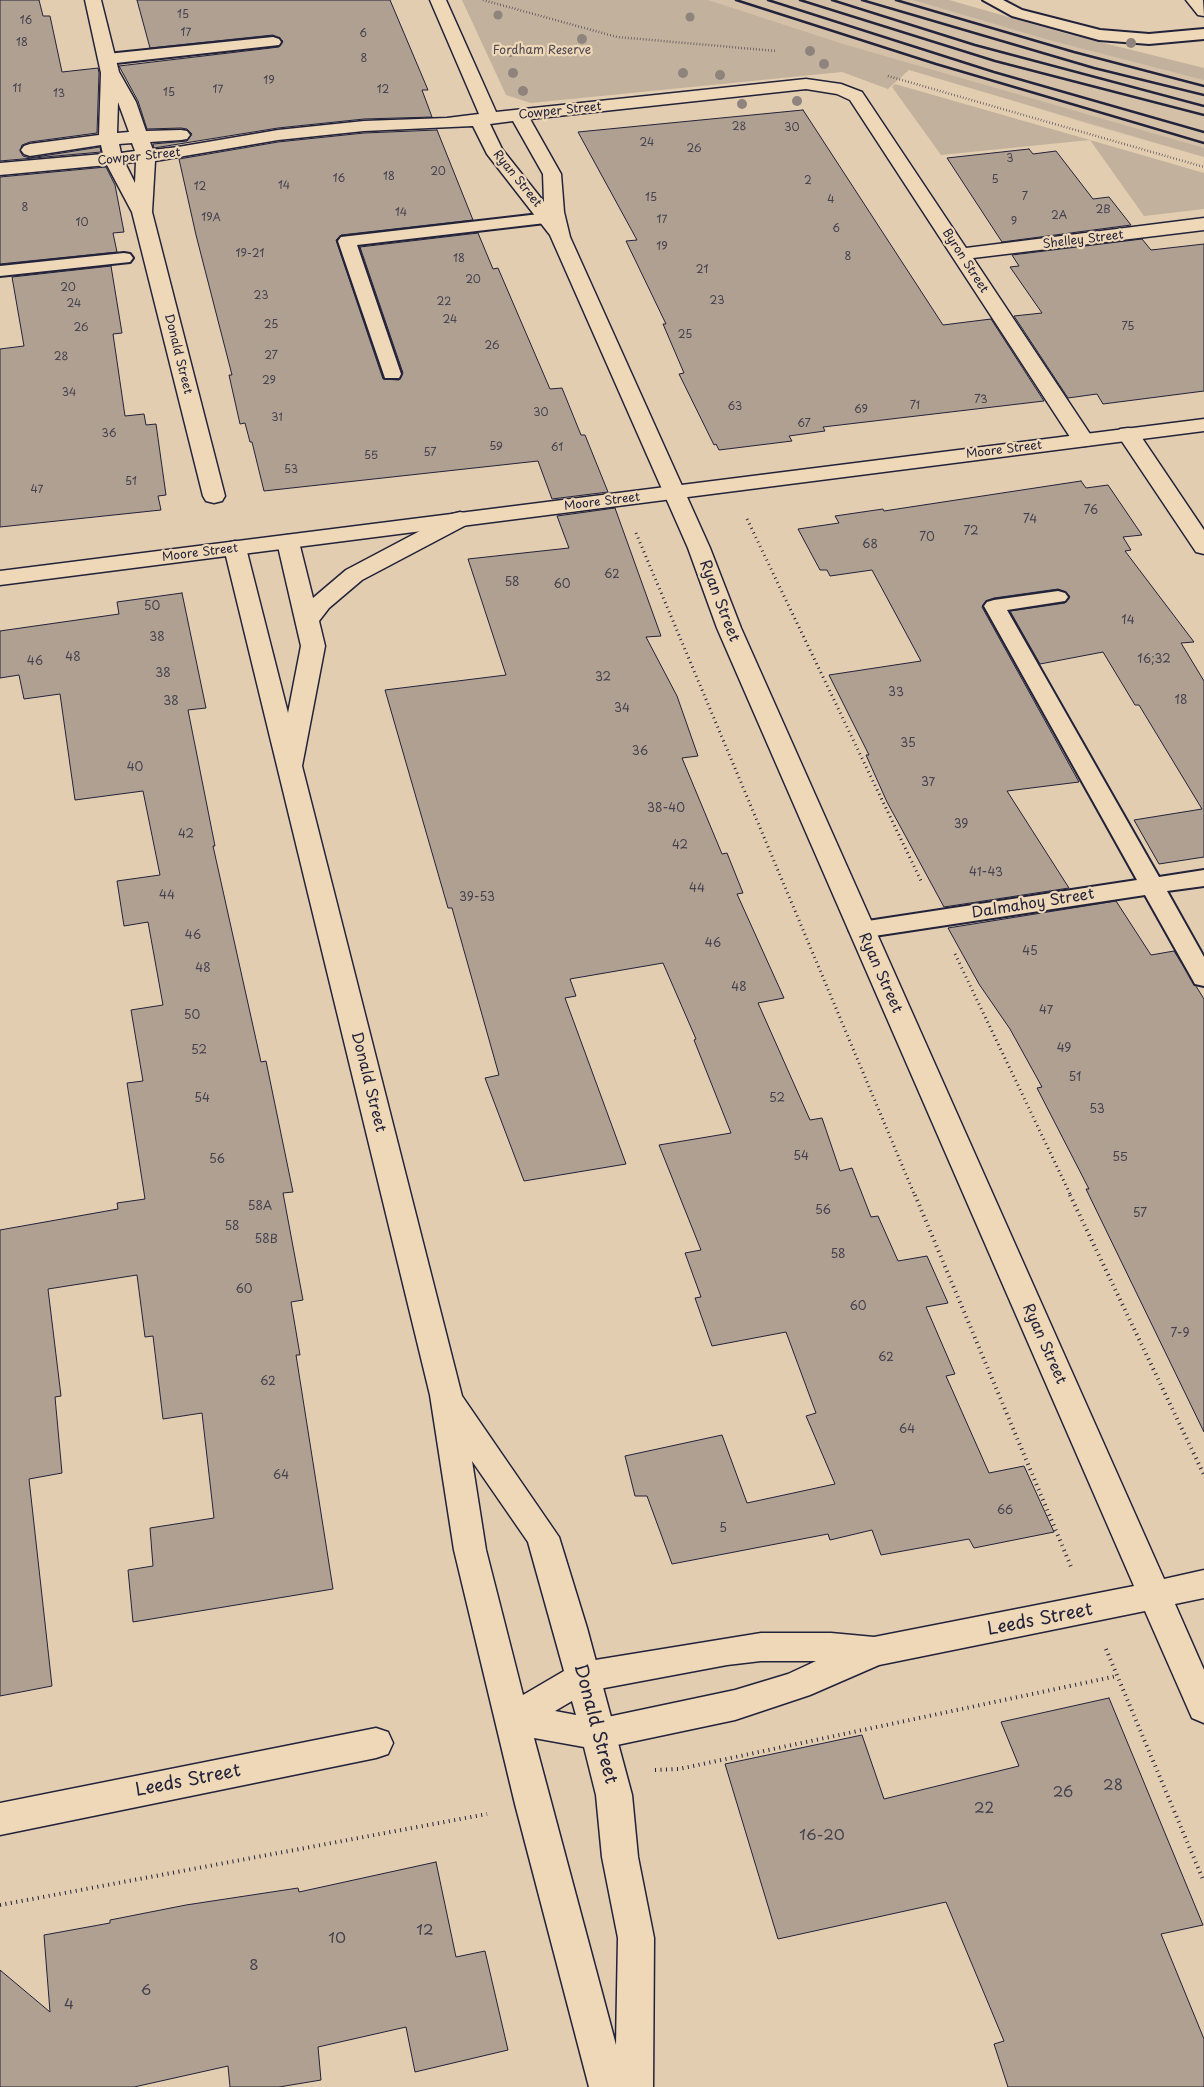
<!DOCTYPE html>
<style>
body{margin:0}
canvas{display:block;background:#e2cdb0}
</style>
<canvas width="1204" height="2087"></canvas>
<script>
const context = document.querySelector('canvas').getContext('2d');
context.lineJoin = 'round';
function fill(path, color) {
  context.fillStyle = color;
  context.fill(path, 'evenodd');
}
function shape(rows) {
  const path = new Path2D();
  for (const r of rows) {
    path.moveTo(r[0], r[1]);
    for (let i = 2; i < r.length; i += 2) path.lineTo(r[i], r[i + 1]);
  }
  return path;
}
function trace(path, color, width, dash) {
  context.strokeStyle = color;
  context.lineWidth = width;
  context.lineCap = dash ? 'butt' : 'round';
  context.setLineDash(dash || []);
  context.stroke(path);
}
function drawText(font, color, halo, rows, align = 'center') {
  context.font = font + ' "Playpen Sans",sans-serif';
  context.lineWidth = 4.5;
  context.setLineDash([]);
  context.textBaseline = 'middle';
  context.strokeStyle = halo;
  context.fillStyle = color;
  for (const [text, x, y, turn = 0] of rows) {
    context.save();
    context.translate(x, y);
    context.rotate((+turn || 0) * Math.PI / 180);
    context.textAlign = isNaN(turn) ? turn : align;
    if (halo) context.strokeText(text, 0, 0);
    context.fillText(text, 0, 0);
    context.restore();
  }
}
fill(shape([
 [687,0,949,0,1067,34,1204,68,1204,157,1095,126]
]), '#d3c0a7');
fill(shape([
 [462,0,708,0,843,44,1204,148,1204,157,909,70,888,89,842,72,531,103,506,95],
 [913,0,949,0,1067,34,1204,68,1204,80,1049,40],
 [895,84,1090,140,1204,173,1204,209,1144,216,1090,140,941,155,892,87]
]), '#c2b19c');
const building = shape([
 [0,0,39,0,43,16,50,16,62,72,98,68,99,73,97,133,30,142,22,145,20,151,23,156,30,158,100,147,101,152,0,161,0,0],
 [137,0,390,0,428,90,422,90,432,117,364,119,278,128,154,148,153,144,187,141,192,134,187,129,181,128,147,129,138,101,119,66,279,47,283,41,273,35,150,48,137,0],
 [803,110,943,325,991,319,1044,401,823,427,825,431,789,436,792,441,719,450,716,444,714,445,679,374,684,373,663,324,666,324,626,241,637,240,578,132,803,110],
 [437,130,473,220,341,235,336,240,383,379,399,380,403,373,360,247,478,233,493,269,498,268,550,389,562,388,581,435,585,435,608,492,552,499,538,461,264,491,252,442,250,442,245,423,240,424,229,375,232,375,196,235,179,159,278,142,364,133,437,130],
 [1029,149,1033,154,1056,151,1093,199,1109,197,1131,225,1002,242,947,158,1029,149],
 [106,167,115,185,124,232,113,233,117,252,0,264,0,177,106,167],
 [1142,239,1151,250,1204,244,1204,391,1103,404,1097,394,1068,398,1014,316,1042,313,1010,267,1019,266,1012,255,1142,239],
 [111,266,122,333,113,334,125,416,144,414,146,425,156,424,166,495,158,496,161,510,0,527,0,349,24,346,12,277,111,266],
 [1081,481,1086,488,1108,485,1142,535,1123,537,1131,550,1125,551,1194,642,1181,643,1204,681,1204,857,1159,864,1134,820,1202,809,1139,705,1135,705,1103,652,1040,664,1010,611,1065,603,1070,597,1066,592,1058,589,994,598,986,601,982,607,1079,782,1007,791,1069,888,944,907,887,802,866,755,869,755,829,675,921,661,872,570,830,576,827,570,820,570,798,529,839,523,835,516,883,509,884,511,1081,481],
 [615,508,661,636,646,637,677,696,698,756,682,758,722,854,727,853,743,893,737,894,784,998,758,1003,810,1120,822,1118,840,1171,852,1168,871,1217,878,1216,898,1261,927,1256,948,1303,926,1307,955,1374,946,1376,989,1473,1024,1466,1054,1532,974,1548,969,1539,881,1555,872,1530,830,1540,828,1534,672,1564,647,1496,635,1496,625,1456,722,1435,747,1503,835,1484,806,1416,816,1413,786,1332,712,1346,695,1298,701,1297,685,1253,701,1250,659,1145,731,1133,694,1040,696,1039,663,963,570,979,576,996,565,998,626,1164,524,1181,485,1078,499,1075,452,908,448,908,385,690,506,675,468,559,569,548,557,516,615,508],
 [182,593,206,708,188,710,215,846,213,846,261,1062,266,1061,293,1192,283,1193,303,1300,291,1302,300,1355,296,1355,333,1589,133,1622,128,1570,153,1566,150,1528,214,1518,202,1413,163,1419,153,1336,145,1337,137,1275,48,1289,61,1396,55,1397,62,1473,29,1479,52,1686,0,1696,0,1230,118,1209,117,1203,145,1199,127,1083,143,1081,131,1010,163,1005,148,922,124,926,117,881,160,875,143,791,75,800,60,694,24,699,19,675,0,678,0,631,119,614,117,602,182,593],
 [1116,901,1151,955,1174,951,1204,999,1204,1432,1086,1189,1089,1189,1037,1088,1042,1087,1010,1029,979,984,948,928,1116,901],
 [1109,1698,1203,1925,1161,1934,1204,2039,1204,2087,1008,2087,994,2044,1004,2041,946,1902,778,1939,725,1764,862,1735,884,1799,1019,1766,1001,1722,1109,1698],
 [436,1862,456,1957,485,1951,508,2050,415,2072,406,2027,318,2047,321,2080,279,2087,230,2087,228,2066,134,2087,0,2087,0,1970,50,2012,44,1935,110,1923,110,1920,186,1905,298,1888,299,1892,436,1862]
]);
fill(building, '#afa091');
trace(building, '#22223b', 1);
const service = shape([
 [983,0,1003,0,1022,10,1100,30,1149,34,1204,29,1204,39,1149,44,1099,40,1012,16,983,0],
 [273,37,279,39,281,42,279,45,107,64,99,59,107,54,273,37],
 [548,213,554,214,557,218,554,222,357,245,401,374,399,378,385,378,338,241,341,237,548,213],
 [124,253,130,254,133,258,130,262,0,276,0,266,124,253],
 [1058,591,1065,593,1068,597,1065,601,1007,610,1159,877,1204,870,1204,886,1167,891,1204,957,1204,986,1195,984,1145,895,861,938,853,936,849,930,853,924,861,922,1137,880,984,606,987,602,994,600,1058,591]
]);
const minor = shape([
 [85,0,101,0,119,72,136,102,146,131,181,130,187,131,190,135,187,139,181,140,150,142,153,150,178,147,278,130,364,121,447,118,479,114,430,0,446,0,496,112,806,79,841,84,862,92,966,248,1204,218,1204,230,973,258,1094,440,1091,445,1083,446,1075,445,1072,440,850,100,837,94,806,89,530,119,561,174,564,212,570,237,710,548,741,628,1164,1579,1204,1570,1204,1598,1175,1604,1204,1670,1204,1723,1192,1718,1145,1611,879,1665,810,1695,735,1720,598,1749,586,1745,581,1734,586,1723,598,1719,735,1690,788,1674,816,1661,761,1661,727,1665,583,1692,571,1687,566,1677,571,1667,583,1662,761,1633,831,1633,874,1637,1134,1586,717,628,688,548,550,235,487,154,473,126,364,131,278,140,155,161,152,212,225,496,222,501,214,503,206,501,203,496,132,212,107,165,0,175,0,163,103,154,101,145,30,156,24,154,21,150,24,146,30,144,99,135,101,73,85,0],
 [118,102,129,132,117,133,118,102],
 [513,121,543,174,544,202,502,149,490,124,513,121],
 [132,143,135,151,121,153,119,144,132,143],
 [136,162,135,183,125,163,136,162],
 [1128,428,1136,429,1204,530,1204,554,1196,552,1117,434,1120,429,1128,428],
 [376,1728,388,1732,393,1743,388,1754,376,1758,0,1835,0,1803,376,1728]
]);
const tertiary = shape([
 [460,512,468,514,471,519,468,524,362,580,329,608,319,621,325,646,302,766,462,1396,559,1537,587,1628,632,1795,638,1857,654,1938,653,2087,589,2087,515,1804,454,1550,430,1395,224,548,227,543,235,541,243,543,246,548,288,713,301,646,277,542,280,537,288,535,296,537,299,542,313,598,346,570,452,514,460,512],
 [472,1461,528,1542,564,1671,523,1695,486,1550,472,1461],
 [572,1701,576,1715,555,1711,572,1701],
 [534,1738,584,1747,596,1795,602,1857,618,1938,616,2045,534,1738]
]);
const primary = shape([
 [1186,0,1203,0,1204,16,1198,15,1186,0],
 [1204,419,1204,431,0,585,0,571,1204,419]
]);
trace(service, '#22223b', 4);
trace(minor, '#22223b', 3);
trace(tertiary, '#22223b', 3);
trace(primary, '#22223b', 3);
trace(shape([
 [483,0,617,37,777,51],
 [888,76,1204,167]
]), '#22223b', 2.5, [0.5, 2.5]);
trace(shape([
 [747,519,922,883],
 [636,533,915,1196],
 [955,954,1071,1196]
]), '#22223b', 3, [1, 4]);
trace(shape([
 [915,1195,1072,1569],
 [1070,1195,1204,1475],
 [1106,1649,1204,1882],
 [655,1770,679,1769,1117,1676],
 [0,1905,487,1814]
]), '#22223b', 4, [1, 4.5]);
fill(service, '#eed8b7');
fill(minor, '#eed8b7');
fill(tertiary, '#eed8b7');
fill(primary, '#eed8b7');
trace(shape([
 [736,0,936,64,1204,143],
 [768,0,994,72,1204,132],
 [800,0,995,61,1204,115],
 [832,0,975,45,1204,106],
 [862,0,1094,68,1204,95],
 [896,0,1074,52,1204,86]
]), '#22223b', 2.5);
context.fillStyle = '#8e837d';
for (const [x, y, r] of [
 [498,15,4.5],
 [690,17,4.5],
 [582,39,5],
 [1131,43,5],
 [810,51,5],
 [510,52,5],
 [824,64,5],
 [513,73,5],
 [683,73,5],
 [720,75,5],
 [523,91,5],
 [797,101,5],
 [742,104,5]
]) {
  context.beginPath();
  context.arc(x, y, r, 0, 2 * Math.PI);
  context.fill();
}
drawText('11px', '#454250', null, [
 ["15",183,15],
 ["16",26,21],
 ["17",186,33],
 ["6",363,34],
 ["18",22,43],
 ["8",364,59],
 ["19",269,81],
 ["11",17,89],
 ["17",218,90],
 ["12",383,90],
 ["15",169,93],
 ["13",59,94],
 ["28",739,127],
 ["30",792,128],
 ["24",647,143],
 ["26",694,149],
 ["3",1010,159],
 ["20",438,172],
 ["18",389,177],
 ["16",339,179],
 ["5",995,180],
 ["2",808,181],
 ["14",284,186],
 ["12",200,187],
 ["7",1025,197],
 ["15",651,198],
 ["4",831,200],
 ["8",25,208],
 ["2B",1103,210],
 ["14",401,213],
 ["2A",1059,216],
 ["19A",211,218],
 ["17",662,220],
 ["9",1014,222],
 ["10",82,223],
 ["6",836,229],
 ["19",662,247],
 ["19-21",250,254],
 ["8",848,257],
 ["18",459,259],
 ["21",702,270],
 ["20",473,280],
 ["20",68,288],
 ["23",261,296],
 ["23",717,301],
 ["22",444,302],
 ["24",74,304],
 ["24",450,320],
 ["25",271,325],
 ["75",1128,327],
 ["26",81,328],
 ["25",685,335],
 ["26",492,346],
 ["27",271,356],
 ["28",61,357],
 ["29",269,381],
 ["34",69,393],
 ["73",981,400],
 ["71",915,406],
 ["63",735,407],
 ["69",861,410],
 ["30",541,413],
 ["31",277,418],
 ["67",804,424],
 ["36",109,434],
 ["59",496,447],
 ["61",557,448],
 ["57",430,453],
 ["55",371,456],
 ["53",291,470],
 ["51",131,482],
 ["47",37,490]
]);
drawText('12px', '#4a4653', '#eed8b7', [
 ["Fordham Reserve",542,51]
]);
drawText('12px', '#22223b', '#eed8b7', [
 ["Cowper Street",560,111,-6],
 ["Cowper Street",139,157,-6],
 ["Ryan Street",517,179,51],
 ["Shelley Street",1083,240,-7],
 ["Byron Street",965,261,57],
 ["Donald Street",178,354,76],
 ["Moore Street",1004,450,-7],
 ["Moore Street",602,502,-7],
 ["Moore Street",200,553,-7]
]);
drawText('12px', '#454250', null, [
 ["76",1091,511],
 ["74",1030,520],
 ["72",971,532],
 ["70",927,538],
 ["68",870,545],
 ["62",612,575],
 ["58",512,583],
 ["60",562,585],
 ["50",152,607],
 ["14",1128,621],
 ["38",157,638],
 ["48",73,658],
 ["16;32",1154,660],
 ["46",35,662],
 ["38",163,674],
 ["32",603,678],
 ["33",896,693],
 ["18",1181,701],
 ["38",171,702],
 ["34",622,709],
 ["35",908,744],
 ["36",640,752],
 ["40",135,768],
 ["37",928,783],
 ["38-40",666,809],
 ["39",961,825],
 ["42",186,835],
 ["42",680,846],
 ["41-43",986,873],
 ["44",697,889],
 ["44",167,896],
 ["39-53",477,898],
 ["46",193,936],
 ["46",713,944],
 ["45",1030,952],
 ["48",203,969],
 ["48",739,988],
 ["47",1046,1011],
 ["50",192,1016],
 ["49",1064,1049],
 ["52",199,1051],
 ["51",1075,1078],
 ["54",202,1099],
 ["52",777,1099],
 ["53",1097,1110],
 ["54",801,1157],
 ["55",1120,1158],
 ["56",217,1160],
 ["58A",260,1207],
 ["56",823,1211],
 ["57",1140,1214],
 ["58",232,1227],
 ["58B",266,1240],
 ["58",838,1255],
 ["60",244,1290],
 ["60",858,1307],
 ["7-9",1180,1334],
 ["62",886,1358],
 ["62",268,1382],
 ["64",907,1430],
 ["64",281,1476],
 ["66",1005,1511],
 ["5",723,1529]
]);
drawText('15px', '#22223b', '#eed8b7', [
 ["Ryan Street",719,601,69],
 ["Dalmahoy Street",1033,904,-9],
 ["Ryan Street",880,973,66],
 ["Donald Street",368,1082,76],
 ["Ryan Street",1044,1344,66]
]);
drawText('15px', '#454250', null, [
 ["28",1113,1786],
 ["26",1063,1793],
 ["22",984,1809],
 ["16-20",822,1836],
 ["12",425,1931],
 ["10",337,1939],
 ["8",254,1966],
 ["6",146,1991],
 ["4",69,2005]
]);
drawText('18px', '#22223b', '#eed8b7', [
 ["Leeds Street",1040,1620,-11],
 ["Donald Street",595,1724,75],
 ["Leeds Street",188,1781,-11]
]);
</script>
